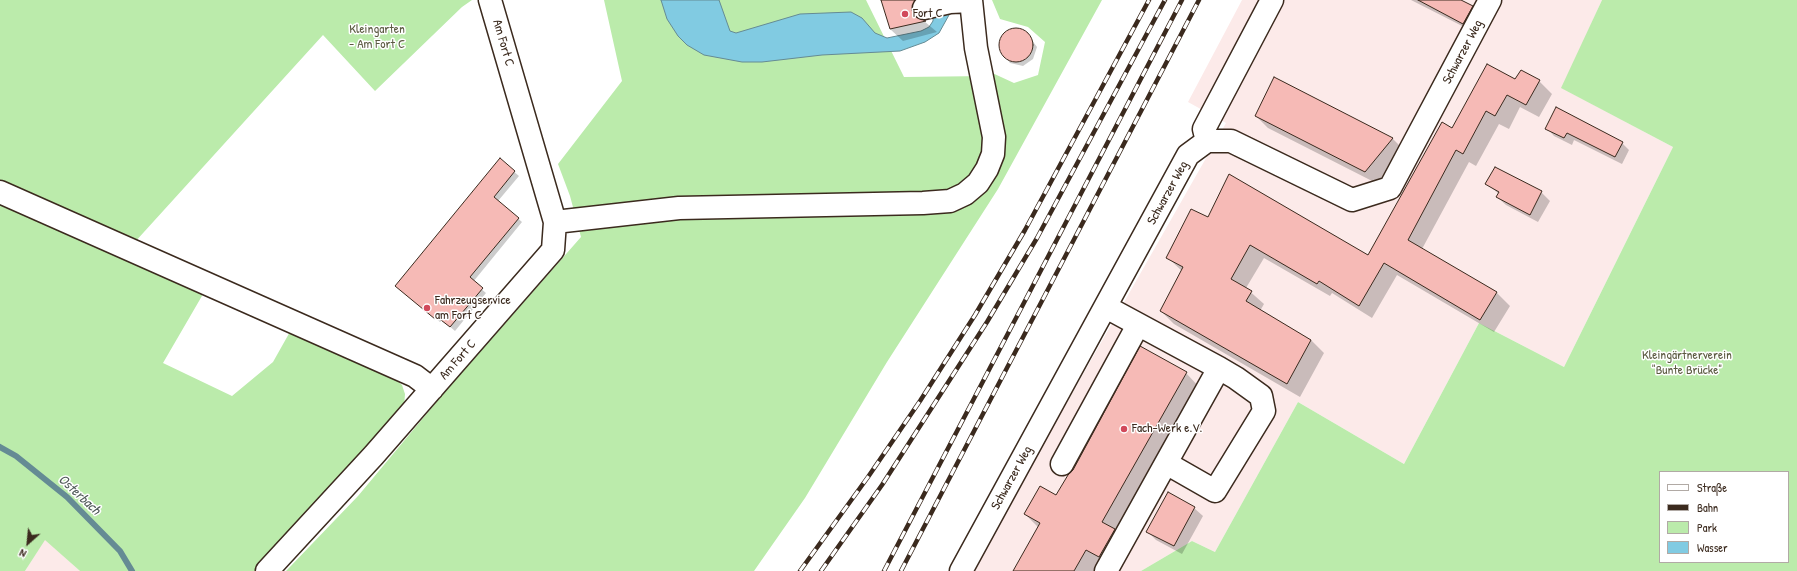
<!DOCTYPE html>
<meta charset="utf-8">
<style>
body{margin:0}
#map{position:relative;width:1797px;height:571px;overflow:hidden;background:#fff;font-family:"Patrick Hand",sans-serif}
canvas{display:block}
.legend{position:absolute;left:1659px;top:471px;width:130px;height:92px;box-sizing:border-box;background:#fff;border:1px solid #b1aaa5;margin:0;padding:5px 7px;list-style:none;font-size:12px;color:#3b2a1e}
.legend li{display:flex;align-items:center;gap:8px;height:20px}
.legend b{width:20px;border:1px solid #b1aaa5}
.north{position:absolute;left:8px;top:523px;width:40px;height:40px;-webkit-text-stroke:3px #fff;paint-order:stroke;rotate:207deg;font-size:11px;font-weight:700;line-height:16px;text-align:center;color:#3b2a1e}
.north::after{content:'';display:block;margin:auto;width:14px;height:18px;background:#3b2a1e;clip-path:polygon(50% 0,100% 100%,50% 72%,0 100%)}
</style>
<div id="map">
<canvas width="1797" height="571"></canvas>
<ul class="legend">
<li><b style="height:5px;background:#fff"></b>Straße</li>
<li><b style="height:5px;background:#3b2a1e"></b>Bahn</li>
<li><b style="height:11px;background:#bbebab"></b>Park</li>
<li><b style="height:11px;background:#81cbe2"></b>Wasser</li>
</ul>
<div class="north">N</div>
</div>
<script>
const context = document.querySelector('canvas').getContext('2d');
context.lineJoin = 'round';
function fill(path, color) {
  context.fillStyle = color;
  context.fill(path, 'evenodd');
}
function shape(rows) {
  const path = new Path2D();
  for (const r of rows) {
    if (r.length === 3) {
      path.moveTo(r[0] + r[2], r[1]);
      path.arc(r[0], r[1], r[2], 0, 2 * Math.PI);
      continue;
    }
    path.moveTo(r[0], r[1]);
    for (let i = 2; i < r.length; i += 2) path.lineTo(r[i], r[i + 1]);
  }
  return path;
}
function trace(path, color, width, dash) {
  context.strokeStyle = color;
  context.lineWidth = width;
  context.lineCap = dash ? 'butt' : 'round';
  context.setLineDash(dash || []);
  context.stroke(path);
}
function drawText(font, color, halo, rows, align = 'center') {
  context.font = font + ' "Patrick Hand",sans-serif';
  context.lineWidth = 3;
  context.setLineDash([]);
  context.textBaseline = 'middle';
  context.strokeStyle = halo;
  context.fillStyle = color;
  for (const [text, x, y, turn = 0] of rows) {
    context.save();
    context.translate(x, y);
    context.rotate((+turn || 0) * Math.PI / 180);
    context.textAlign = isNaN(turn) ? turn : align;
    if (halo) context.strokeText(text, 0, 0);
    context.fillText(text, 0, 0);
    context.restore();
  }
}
fill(shape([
 [1242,0,1602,0,1562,88,1673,147,1564,367,1479,323,1404,464,1298,402,1215,552,1192,541,1141,571,971,571,1226,123,1188,102],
 [45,539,80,571,25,571]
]), '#fceae9');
fill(shape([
 [0,0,472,0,462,7,375,91,323,35,134,243,213,277,163,363,232,396,273,362,291,330,393,377,402,385,405,394,404,407,327,495,256,571,80,571,45,540,25,571,0,571],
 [604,0,866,0,904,77,987,76,988,71,1014,83,1038,75,1045,42,1028,27,1000,19,992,0,1102,0,998,189,887,362,805,498,754,571,286,571,358,496,444,393,581,237,570,196,558,164,622,81],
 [1602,0,1797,0,1797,571,1141,571,1192,541,1215,552,1298,402,1404,464,1479,323,1564,367,1673,147,1561,88],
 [1660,472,1788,472,1788,562,1660,562]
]), '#bbebab');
const water = shape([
 [661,0,719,0,730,31,736,33,800,14,851,12,862,18,875,33,887,38,921,31,929,27,933,21,933,10,947,7,949,15,939,33,925,42,900,51,822,55,762,62,742,62,704,55,687,45,678,36,667,19,661,0]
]);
fill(water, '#81cbe2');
trace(water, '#658b94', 1);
fill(shape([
 [882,0,932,0,924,21,937,32,903,41,890,29],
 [1411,0,1459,0,1472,7,1480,15,1472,31],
 [1013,28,1025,31,1037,47,1033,59,1023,66,1010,63,1000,48,1002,35],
 [1516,81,1539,81,1552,94,1539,117,1520,107,1509,129,1499,124,1476,166,1469,162,1422,249,1497,293,1510,306,1494,332,1397,275,1372,318,1332,293,1330,296,1264,258,1246,288,1264,304,1260,311,1311,340,1324,353,1300,397,1174,324,1161,311,1182,271,1167,257,1208,218,1369,256,1453,130],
 [1256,116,1392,138,1404,150,1378,184,1268,128],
 [1547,128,1622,143,1629,150,1622,164,1574,140,1572,145,1554,136],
 [500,160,519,176,498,201,522,222,473,282,486,293,455,331,442,320,440,322,400,290],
 [1487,184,1541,192,1550,201,1538,222,1506,205,1497,197,1499,194],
 [1186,373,1201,389,1098,571,1014,571,1038,527,1025,514,1056,497],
 [1194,508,1203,516,1182,554,1156,540,1148,532]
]), '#0003');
trace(shape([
 [0,447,16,456,67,497,120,551,132,571]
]), '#658b94', 6);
const building = shape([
 [881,0,915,0,912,10,915,16,926,21,890,29,881,0],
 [1418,0,1461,0,1473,6,1463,24,1418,0],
 [1016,45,17],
 [1487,64,1515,79,1521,70,1540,80,1526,105,1507,95,1495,116,1486,111,1463,154,1456,150,1408,240,1497,292,1480,320,1384,263,1359,306,1319,281,1317,284,1250,245,1231,279,1252,291,1246,301,1311,340,1287,384,1160,311,1183,267,1166,258,1191,209,1208,217,1229,174,1368,255,1442,122,1452,128,1487,64],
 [1274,77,1393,138,1365,172,1255,116,1274,77],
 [1556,107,1623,142,1615,157,1567,133,1564,138,1545,129,1556,107],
 [500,158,515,171,494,197,519,218,470,277,483,288,450,327,437,317,435,319,395,286,500,158],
 [1495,167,1542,191,1530,215,1496,197,1499,192,1485,184,1495,167],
 [1140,346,1187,372,1102,522,1115,529,1099,557,1086,550,1074,571,1013,571,1040,523,1024,514,1040,486,1056,495,1068,475,1073,470,1140,346],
 [1168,492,1195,507,1174,546,1146,532,1168,492]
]);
fill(building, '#f6bab6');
trace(building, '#3b2a1e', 1);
const minor = shape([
 [924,8,950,2,971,1],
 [1207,141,1204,129,1272,0],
 [0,192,415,376,432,389],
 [555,222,679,208,923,203,950,201,965,194,978,183,987,169,993,154,994,137,976,48,971,0],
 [1106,307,1219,368,1236,378,1261,396,1264,411,1215,491,1166,463,1219,368],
 [1062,464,1138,325],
 [267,571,374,455,553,250,555,222,490,0],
 [961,571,1188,155,1207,141,1231,141,1352,200,1390,188,1490,0],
 [1106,571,1166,463]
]);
trace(minor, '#3b2a1e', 25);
trace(minor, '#fff', 22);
const rail = shape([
 [800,571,868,477,920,401,975,315,1025,230,1149,0],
 [821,571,882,485,987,322,1037,238,1165,0],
 [884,571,1182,0],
 [901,571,1199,0]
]);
trace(rail, '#3b2a1e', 4.5);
trace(rail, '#fff', 3, [9]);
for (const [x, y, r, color] of [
 [905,14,4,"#d1495b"],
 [427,308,4,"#d1495b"],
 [1124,429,4,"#d1495b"]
]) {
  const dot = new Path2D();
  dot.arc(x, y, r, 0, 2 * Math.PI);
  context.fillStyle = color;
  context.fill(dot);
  trace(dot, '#fff', 1.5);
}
drawText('13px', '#3b2a1e', '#fff', [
 ["Fort C",913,14],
 ["Fahrzeugservice",435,301],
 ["am Fort C",435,316],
 ["Fach-Werk e.V.",1132,429]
], 'left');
drawText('13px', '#5b5a41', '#fff', [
 ["Kleingarten",377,30],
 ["- Am Fort C",377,45],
 ["Kleingärtnerverein",1687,356],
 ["\"Bunte Brücke\"",1687,371]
]);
drawText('13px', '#3b2a1e', '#fff', [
 ["Am Fort C",503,43,74],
 ["Schwarzer Weg",1463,52,-62],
 ["Schwarzer Weg",1168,193,-61],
 ["Am Fort C",458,360,-49],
 ["Schwarzer Weg",1012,478,-61]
]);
drawText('italic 14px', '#505a59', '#fff', [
 ["Osterbach",79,495,43]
]);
</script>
